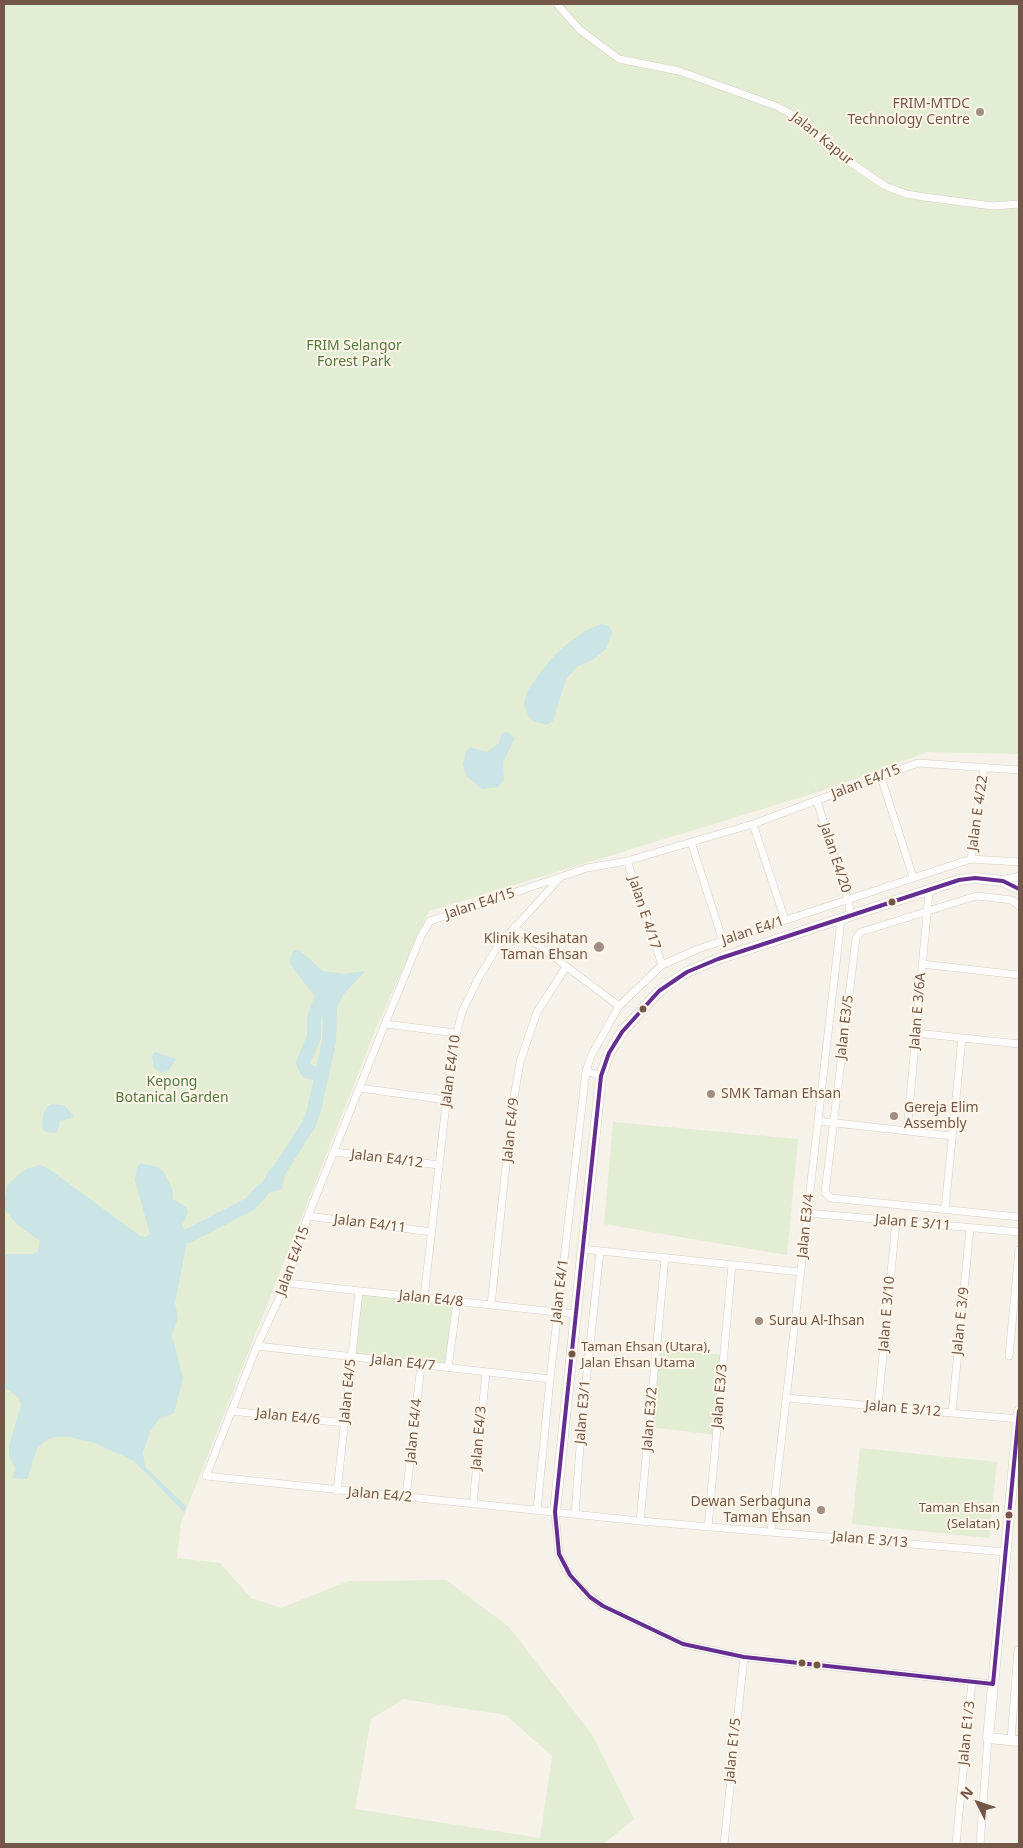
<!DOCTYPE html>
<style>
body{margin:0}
#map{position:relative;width:1023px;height:1848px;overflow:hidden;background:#f6f1e9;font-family:"Noto Sans",sans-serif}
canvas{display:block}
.frame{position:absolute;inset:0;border:5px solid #73584a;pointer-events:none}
.north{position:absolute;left:953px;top:1778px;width:50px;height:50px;-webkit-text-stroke:4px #fff6e9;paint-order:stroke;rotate:311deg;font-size:14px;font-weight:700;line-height:20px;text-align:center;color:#73584a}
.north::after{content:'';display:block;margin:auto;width:18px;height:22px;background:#73584a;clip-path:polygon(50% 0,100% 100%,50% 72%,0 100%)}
</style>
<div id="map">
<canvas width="1023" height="1848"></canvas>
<div class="frame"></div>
<div class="north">N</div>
</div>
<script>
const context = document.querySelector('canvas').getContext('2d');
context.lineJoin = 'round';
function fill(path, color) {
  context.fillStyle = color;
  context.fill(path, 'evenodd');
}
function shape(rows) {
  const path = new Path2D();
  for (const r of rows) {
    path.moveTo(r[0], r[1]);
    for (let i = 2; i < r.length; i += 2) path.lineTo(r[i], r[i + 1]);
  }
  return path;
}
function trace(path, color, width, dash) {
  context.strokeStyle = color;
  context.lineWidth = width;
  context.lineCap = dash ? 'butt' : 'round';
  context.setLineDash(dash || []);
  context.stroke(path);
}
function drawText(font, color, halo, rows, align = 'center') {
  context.font = font + ' "Noto Sans",sans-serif';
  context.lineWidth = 4;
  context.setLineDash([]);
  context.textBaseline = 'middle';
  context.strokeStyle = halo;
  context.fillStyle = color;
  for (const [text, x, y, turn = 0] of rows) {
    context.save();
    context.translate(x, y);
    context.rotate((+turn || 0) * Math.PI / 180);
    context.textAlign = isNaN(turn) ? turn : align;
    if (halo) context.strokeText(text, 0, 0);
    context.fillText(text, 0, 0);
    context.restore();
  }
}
fill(shape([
 [4,4,1019,4,1019,754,927,752,819,792,812,780,818,792,429,911,377,1026,181,1523,177,1558,220,1563,251,1598,281,1608,349,1581,446,1580,509,1627,593,1736,634,1819,603,1844,4,1844],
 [403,1699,506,1715,552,1756,540,1838,355,1809,371,1719],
 [613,1122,798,1139,787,1255,604,1224],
 [359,1291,457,1302,448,1368,352,1357],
 [657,1348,724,1355,716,1435,649,1427],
 [860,1448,997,1462,989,1538,852,1524]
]), '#e2edd4');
fill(shape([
 [601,624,609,626,612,632,606,649,592,660,578,666,566,679,553,721,546,725,533,721,529,717,524,704,527,692,537,677,552,658,567,644,585,631],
 [507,732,515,738,503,762,504,779,498,787,482,789,467,777,463,765,466,752,470,747,487,752,499,743,502,733],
 [294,950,299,950,323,971,344,974,365,971,343,995,333,1014,309,989,291,965,290,959],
 [155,1052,176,1059,168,1071,161,1073,154,1068,152,1056],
 [52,1104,64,1105,74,1117,60,1121,57,1132,54,1133,44,1131,42,1126,43,1114,48,1106],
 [288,1156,282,1189,268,1193,250,1204,270,1169],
 [141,1163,158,1167,164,1172,173,1191,173,1199,187,1208,188,1213,182,1225,188,1236,175,1303,178,1318,172,1335,183,1378,174,1413,159,1419,150,1432,143,1452,145,1467,186,1506,184,1512,134,1461,95,1443,70,1437,54,1437,45,1441,37,1449,27,1479,13,1478,15,1468,9,1455,9,1446,21,1405,19,1398,4,1387,4,1254,33,1254,38,1251,40,1241,18,1225,4,1209,7,1185,26,1169,40,1165,49,1169,140,1236,146,1237,150,1234,135,1180,137,1167]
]), '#cbe4e6');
trace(shape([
 [320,1001,314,1018,314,1037,303,1063,307,1071,322,1076],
 [279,1171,309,1124,314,1110,329,1042,330,1010],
 [188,1236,250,1204,262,1191]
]), '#cbe4e6', 14);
const street = shape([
 [557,4,580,30,619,59,679,71,776,106,791,114,835,152,885,186,906,194,924,197,993,206,1019,204],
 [881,777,913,877],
 [817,801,848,899,851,916],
 [753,824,785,920],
 [691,842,723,941],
 [971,859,984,767],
 [627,861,662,965],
 [1019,906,1012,900,976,896,861,932,856,938,825,1193,831,1198,1019,1217],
 [514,927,619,1006],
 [922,964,1019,975],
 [385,1024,456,1033],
 [916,1033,1019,1044],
 [586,1071,601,1076],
 [359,1088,447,1100],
 [818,1121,952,1136],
 [907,1131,929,892],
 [334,1152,439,1165],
 [945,1210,962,1038],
 [808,1213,1019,1232],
 [308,1216,432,1232],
 [582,1249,801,1272],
 [286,1283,575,1314],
 [424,1298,452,1051,462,1012,479,977,498,946,559,879],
 [491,1305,512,1109,520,1062,537,1012,566,967],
 [257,1346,550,1379],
 [1009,1356,1019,1250],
 [448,1368,457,1302],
 [787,1398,1018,1419],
 [878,1406,896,1221],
 [231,1411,345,1423],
 [952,1413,970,1228],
 [337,1491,359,1291],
 [406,1497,421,1365],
 [473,1504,486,1372],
 [537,1510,550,1379,586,1071,591,1056,619,1006,662,965,698,949,971,859,1019,862],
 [555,1512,559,1554,566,1569,583,1591,603,1606,683,1644,744,1657,993,1684],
 [575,1514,582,1420,600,1251],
 [640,1521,665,1258],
 [708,1527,732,1265],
 [771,1531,841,920],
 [1006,1552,640,1521,206,1476,257,1346,286,1283,308,1216,385,1024,421,936,430,921,587,868,627,861,753,824,918,763,1019,770],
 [1011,1740,1018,1650],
 [724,1844,744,1657],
 [956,1844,972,1682],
 [980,1844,988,1738]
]);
const secondary = shape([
 [1003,881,1019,889],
 [1019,1411,988,1738,1019,1741],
 [555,1512,601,1076,609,1053,622,1032,659,991,687,972,718,959,959,880,975,878,1003,881,1019,878]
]);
trace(street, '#d5cec7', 8);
trace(secondary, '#d4cdc6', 11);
trace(street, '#fefdfc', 7);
trace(secondary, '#fefdfc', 10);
trace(shape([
 [1019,889,1003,881,975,878,959,880,718,959,687,972,659,991,622,1032,609,1053,601,1076,555,1512,559,1554,570,1575,590,1597,603,1606,683,1644,744,1657,993,1684,1019,1411]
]), '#662d91', 4);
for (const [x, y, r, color] of [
 [980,112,5,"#a18e82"],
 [892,902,4.5,"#73584a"],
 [599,947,6,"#a18e82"],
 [643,1009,4.5,"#73584a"],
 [711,1094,5,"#a18e82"],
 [894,1116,5,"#a18e82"],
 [759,1321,5,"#a18e82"],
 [572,1354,4.5,"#73584a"],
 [821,1510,5,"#a18e82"],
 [1009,1515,4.5,"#73584a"],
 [802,1663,4.5,"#73584a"],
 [817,1665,4.5,"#73584a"]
]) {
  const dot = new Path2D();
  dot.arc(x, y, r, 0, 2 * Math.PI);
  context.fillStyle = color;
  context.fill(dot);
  trace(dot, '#fff6e9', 2);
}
drawText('13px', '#73584a', '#fff6e9', [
 ["Taman Ehsan (Utara),",581,1347],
 ["Jalan Ehsan Utama",581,1363],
 ["Taman Ehsan",1000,1508,"right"],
 ["(Selatan)",1000,1524,"right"]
], 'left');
drawText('14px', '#73584a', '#fff6e9', [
 ["FRIM-MTDC",970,104],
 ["Technology Centre",970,120],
 ["Klinik Kesihatan",588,939],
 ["Taman Ehsan",588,955],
 ["SMK Taman Ehsan",721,1094,"left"],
 ["Gereja Elim",904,1108,"left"],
 ["Assembly",904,1124,"left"],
 ["Surau Al-Ihsan",769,1321,"left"],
 ["Dewan Serbaguna",811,1502],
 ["Taman Ehsan",811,1518]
], 'right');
drawText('14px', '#73584a', '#fff6e9', [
 ["Jalan Kapur",822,139,39],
 ["Jalan E4/15",866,782,-21],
 ["Jalan E 4/22",978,813,-82],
 ["Jalan E4/20",835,858,72],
 ["Jalan E4/15",480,904,-18],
 ["Jalan E 4/17",644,913,72],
 ["Jalan E4/1",753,931,-18],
 ["Jalan E 3/6A",918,1011,-85],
 ["Jalan E3/5",845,1027,-83],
 ["Jalan E4/10",451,1071,-82],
 ["Jalan E4/9",511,1130,-84],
 ["Jalan E4/12",387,1159,7],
 ["Jalan E 3/11",913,1223,5],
 ["Jalan E4/11",370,1224,7],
 ["Jalan E3/4",806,1226,-84],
 ["Jalan E4/15",293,1261,-70],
 ["Jalan E4/1",560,1291,-83],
 ["Jalan E4/8",431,1299,6],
 ["Jalan E 3/10",887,1314,-85],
 ["Jalan E 3/9",961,1321,-84],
 ["Jalan E4/7",403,1363,6],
 ["Jalan E4/5",348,1391,-84],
 ["Jalan E3/3",720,1396,-85],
 ["Jalan E 3/12",903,1409,5],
 ["Jalan E3/1",583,1412,-85],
 ["Jalan E4/6",288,1417,6],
 ["Jalan E3/2",650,1419,-85],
 ["Jalan E4/4",414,1431,-84],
 ["Jalan E4/3",479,1438,-85],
 ["Jalan E4/2",380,1495,5],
 ["Jalan E 3/13",870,1540,5],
 ["Jalan E1/3",967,1733,-84],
 ["Jalan E1/5",733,1750,-84]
]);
drawText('14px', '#537842', '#fff6e9', [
 ["FRIM Selangor",354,346],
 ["Forest Park",354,362],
 ["Kepong",172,1082],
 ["Botanical Garden",172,1098]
]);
</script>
